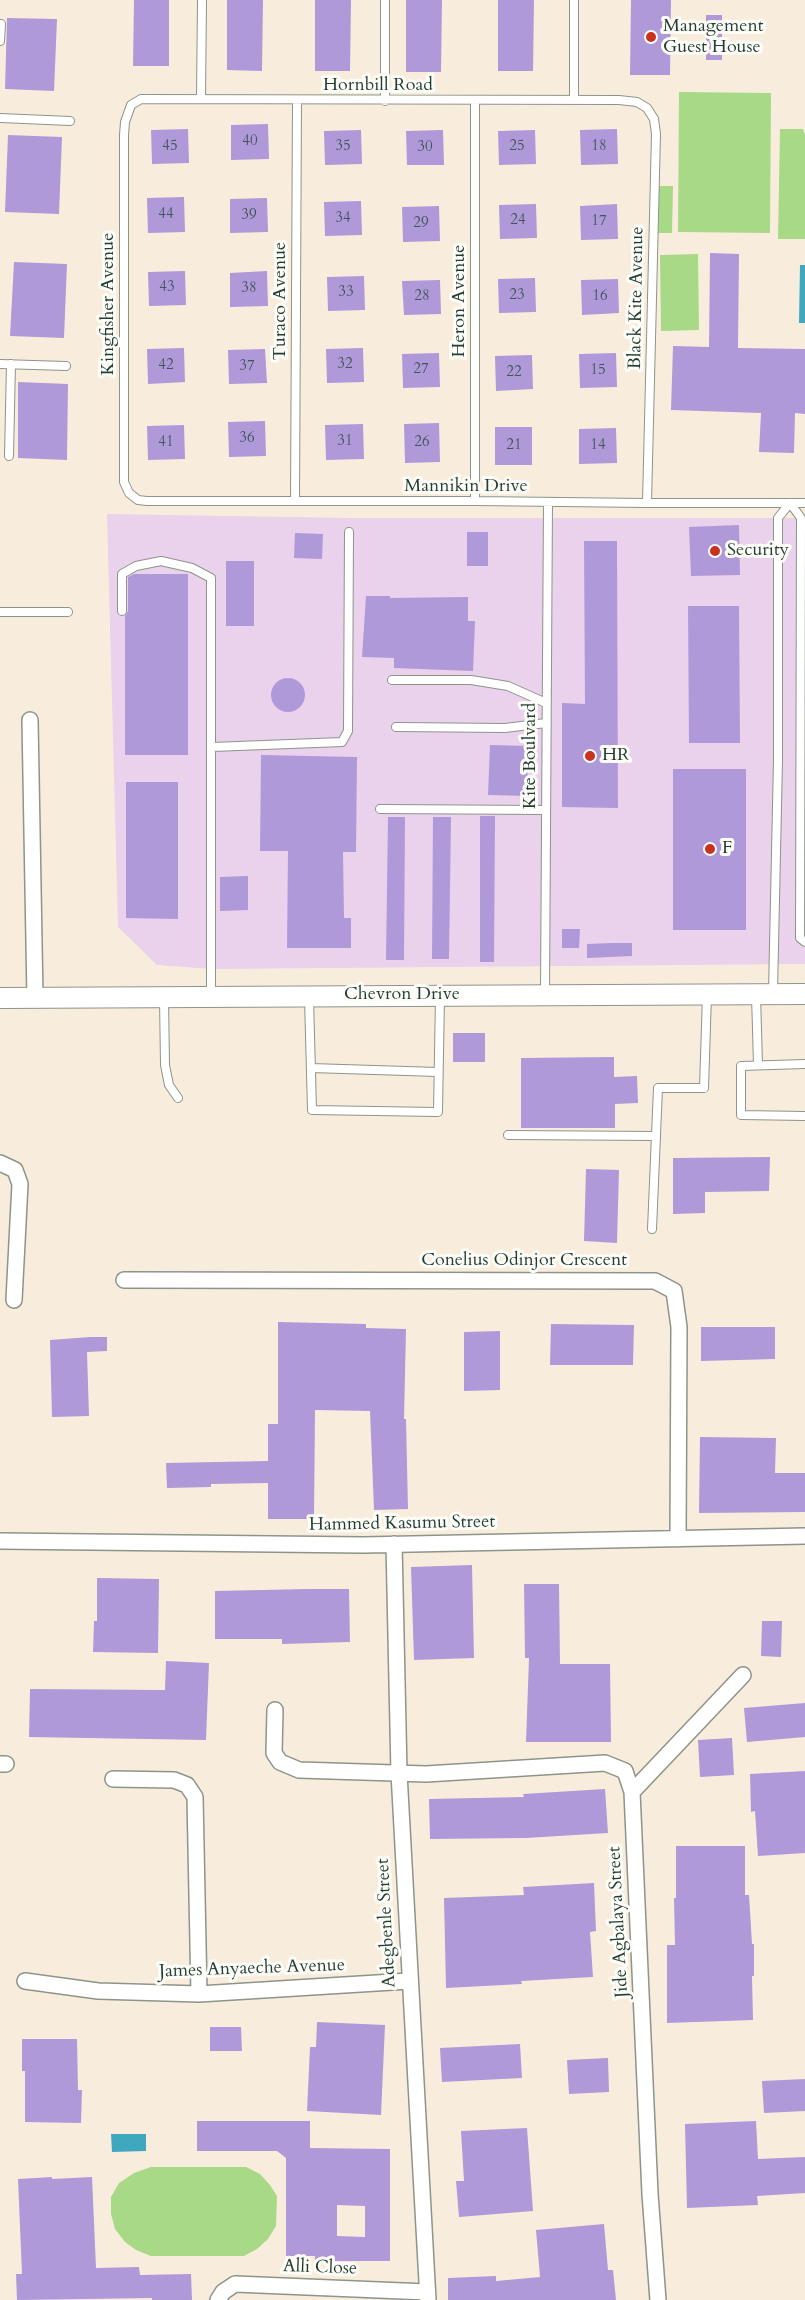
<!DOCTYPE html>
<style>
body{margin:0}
canvas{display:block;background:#f8eddd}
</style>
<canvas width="805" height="2300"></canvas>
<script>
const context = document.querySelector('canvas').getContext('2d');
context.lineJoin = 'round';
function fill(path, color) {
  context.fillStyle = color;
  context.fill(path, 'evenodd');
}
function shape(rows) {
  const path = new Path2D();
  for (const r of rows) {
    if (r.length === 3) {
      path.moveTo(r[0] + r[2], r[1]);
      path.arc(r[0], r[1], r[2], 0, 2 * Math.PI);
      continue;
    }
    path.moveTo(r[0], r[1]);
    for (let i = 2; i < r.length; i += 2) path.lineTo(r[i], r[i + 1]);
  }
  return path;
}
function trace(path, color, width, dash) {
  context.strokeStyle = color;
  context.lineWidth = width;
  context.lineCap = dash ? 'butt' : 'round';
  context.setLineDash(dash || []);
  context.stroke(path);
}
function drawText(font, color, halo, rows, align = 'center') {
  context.font = font + ' Cardo,serif';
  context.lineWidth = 6;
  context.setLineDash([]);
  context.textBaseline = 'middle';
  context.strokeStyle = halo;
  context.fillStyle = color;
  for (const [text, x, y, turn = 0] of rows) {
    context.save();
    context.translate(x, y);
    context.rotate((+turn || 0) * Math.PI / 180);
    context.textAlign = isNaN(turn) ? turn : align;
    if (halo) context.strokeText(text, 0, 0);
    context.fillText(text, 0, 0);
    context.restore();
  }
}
fill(shape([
 [107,514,354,518,805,518,805,964,212,969,157,965,118,927]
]), '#ead1ec');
fill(shape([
 [679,92,771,93,770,233,678,232],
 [780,129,803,129,805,135,805,239,778,239],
 [655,186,673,186,672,233,655,233],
 [698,254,699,330,661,331,660,255],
 [151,2167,246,2167,260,2174,270,2185,277,2196,276,2226,268,2239,257,2249,244,2256,151,2256,136,2250,125,2242,115,2229,111,2214,111,2197,119,2183,134,2173]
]), '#a8d987');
fill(shape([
 [800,265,805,265,805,323,799,323],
 [111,2134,146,2134,146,2151,112,2152]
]), '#3fa8bf');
fill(shape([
 [134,0,169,0,169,66,133,66],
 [227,0,263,0,262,71,227,70],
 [315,0,351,0,350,71,315,71],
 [406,0,442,0,441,72,406,72],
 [498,0,534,0,533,71,498,71],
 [631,0,671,0,670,75,630,75],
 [706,15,722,15,722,60,706,60],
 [7,18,57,19,54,91,5,89],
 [268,124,269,159,231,160,231,125],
 [188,129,189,163,152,164,151,130],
 [617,129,618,164,581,165,580,130],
 [361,130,362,164,325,165,324,131],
 [443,130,444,165,407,165,406,131],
 [535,130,536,164,499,165,498,131],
 [8,135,62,137,59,214,5,212],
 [184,197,185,232,148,233,147,198],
 [267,198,268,232,230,233,230,199],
 [361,201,362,235,325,236,324,202],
 [536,204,537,238,500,239,499,205],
 [617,204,618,239,581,240,580,206],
 [439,206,440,241,403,242,402,207],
 [710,253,739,254,738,348,805,349,805,414,795,413,794,453,759,452,761,413,671,410,673,346,709,347],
 [14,262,67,264,64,338,10,336],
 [185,271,186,305,149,306,148,272],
 [267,271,268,306,230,307,230,273],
 [364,276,365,310,328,311,327,277],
 [535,278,536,312,499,313,498,279],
 [618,279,619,313,582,315,581,280],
 [440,280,441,314,404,315,402,281],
 [184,348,185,382,148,384,147,349],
 [363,348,364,382,327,383,326,349],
 [265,349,267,383,229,384,228,350],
 [439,353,440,387,403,388,402,354],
 [616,353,617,387,580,388,579,354],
 [532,355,533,389,496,391,495,356],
 [18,382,68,384,67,460,18,458],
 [265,421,266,456,229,457,228,422],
 [439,423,440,462,405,463,404,424],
 [363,424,364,459,326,460,325,425],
 [184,425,185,459,148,460,147,426],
 [495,427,532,427,532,465,495,465],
 [616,428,617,463,579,464,579,429],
 [739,525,740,575,691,576,689,527],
 [467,532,488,532,488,566,467,566],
 [295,533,323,534,322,559,294,558],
 [584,541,617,541,618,808,562,807,562,703,585,704],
 [226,561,254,561,254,626,226,626],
 [134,574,188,574,188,755,125,755,125,616,128,611,128,577],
 [366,596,390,596,390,598,468,597,468,621,475,621,473,671,394,668,394,658,362,657],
 [688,606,739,606,740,743,689,743],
 [288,695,17],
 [490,745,528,746,527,796,488,795],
 [261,755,357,757,356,852,343,852,344,918,351,918,351,948,287,948,288,851,260,851],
 [673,769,746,769,746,930,673,930],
 [126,782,178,782,178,919,126,918],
 [480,816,495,816,494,962,480,962],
 [388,817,405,817,404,960,386,960],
 [433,817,451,817,449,959,432,959],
 [248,876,248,910,220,911,220,877],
 [562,929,580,929,579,948,562,948],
 [612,943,632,943,632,956,587,958,587,944],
 [453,1033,485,1033,485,1062,453,1062],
 [614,1057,614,1077,637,1076,638,1103,615,1104,615,1128,521,1128,521,1058],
 [770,1157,769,1191,705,1192,705,1213,673,1214,673,1158],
 [586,1169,619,1170,617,1243,584,1241],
 [278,1322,366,1324,366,1328,406,1329,404,1419,406,1419,408,1509,374,1510,370,1411,315,1410,314,1519,268,1519,268,1483,211,1484,211,1487,167,1488,166,1463,268,1461,268,1424,278,1424],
 [551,1324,634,1325,633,1365,550,1365],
 [701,1327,775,1327,775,1359,701,1361],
 [500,1331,500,1390,464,1391,464,1332],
 [90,1337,107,1337,107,1351,87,1352,89,1416,52,1417,50,1340],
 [700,1437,776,1438,775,1473,805,1473,805,1512,699,1513],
 [472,1565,474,1658,414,1660,411,1567],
 [97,1578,159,1579,158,1653,93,1652,94,1621,97,1621],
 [524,1584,559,1584,560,1664,610,1664,611,1742,526,1742,529,1658,525,1658],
 [308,1589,349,1589,350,1642,282,1644,282,1639,215,1639,215,1591],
 [762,1621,782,1621,781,1657,761,1656],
 [166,1661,209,1663,206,1740,29,1737,30,1689,165,1690],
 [805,1703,805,1737,747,1742,744,1708],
 [732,1738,734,1775,700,1777,698,1740],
 [805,1771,805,1853,758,1856,755,1811,751,1812,750,1774],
 [605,1789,608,1833,526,1838,430,1839,429,1799,524,1797,523,1794],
 [676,1846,745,1846,745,1895,749,1895,752,1944,754,1944,754,1976,752,1976,753,2020,667,2023,667,1945,675,1945,674,1898,676,1898],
 [594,1883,596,1931,590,1932,593,1977,521,1981,522,1984,446,1988,444,1898,524,1895,523,1887],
 [317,2022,385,2025,381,2115,307,2111,310,2047,316,2047],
 [210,2027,241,2027,242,2051,210,2051],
 [22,2039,77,2039,78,2090,82,2090,81,2123,25,2122,25,2071,22,2071],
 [520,2044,522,2078,442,2082,440,2048],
 [608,2058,609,2092,569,2094,567,2060],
 [805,2079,805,2111,764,2113,762,2081],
 [197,2121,310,2121,310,2148,390,2149,390,2261,315,2261,315,2256,286,2256,286,2158,277,2151,197,2151],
 [337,2205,365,2206,365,2237,337,2236],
 [756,2121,758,2159,805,2157,805,2193,757,2196,758,2205,687,2208,685,2124],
 [527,2128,533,2211,459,2217,456,2181,464,2181,461,2131],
 [52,2177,52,2179,92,2177,96,2268,139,2267,140,2275,191,2274,192,2300,152,2300,152,2298,17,2300,16,2274,22,2274,18,2179],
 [604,2224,608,2270,613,2270,616,2300,448,2300,448,2278,496,2276,496,2281,540,2277,536,2230]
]), '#af99d8');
const service = shape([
 [0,41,1,24],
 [201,99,202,0],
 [574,100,574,0],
 [385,101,385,0],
 [475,101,475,501],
 [0,118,70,121],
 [0,364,66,366],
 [9,456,11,364],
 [295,501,297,100],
 [647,503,656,134,654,119,647,108,637,102,619,100,141,99,131,105,125,122,124,135,124,482,129,493,138,500,147,501,475,501,647,503,805,503],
 [122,611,122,574,136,566,161,561,192,568,211,578,211,995],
 [0,612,68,612],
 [392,680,471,680,508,686,546,703],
 [396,727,505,728,546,723],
 [212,747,342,742,348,731,349,532],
 [380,809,545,810],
 [773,992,778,760,778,518,790,503,801,518,800,938,805,942],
 [545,993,548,502],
 [756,995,758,1065],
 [164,998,165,1065,169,1085,178,1098],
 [309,998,312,1110,438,1112,440,996],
 [805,1064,741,1066,741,1115,805,1116],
 [311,1068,438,1072],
 [508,1135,656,1136],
 [652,1229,658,1088,704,1088,707,995]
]);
const minor = shape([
 [30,720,35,998],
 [0,1163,15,1170,20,1184,14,1300],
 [124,1280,655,1281,674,1291,679,1327,678,1539],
 [0,1541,363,1545,805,1536],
 [394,1544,399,1773,428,2300],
 [275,1710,274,1753,280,1762,299,1770,426,1774,605,1763,625,1771,632,1792,650,2194,658,2300],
 [0,1764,6,1764],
 [113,1779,174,1780,187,1785,195,1797,199,1994],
 [632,1792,743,1675],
 [25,1981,98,1991,199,1994,409,1981],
 [218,2300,223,2292,235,2284,427,2292]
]);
const secondary = shape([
 [0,998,805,994]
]);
trace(service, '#8c9588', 10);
trace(minor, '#8c9588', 18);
trace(secondary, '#8c9588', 22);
trace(service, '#fff', 8);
trace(minor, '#fff', 15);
trace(secondary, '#fff', 20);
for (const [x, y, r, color] of [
 [651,37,6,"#c8321e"],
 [715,551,6,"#c8321e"],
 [590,756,6,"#c8321e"],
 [710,849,6,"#c8321e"]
]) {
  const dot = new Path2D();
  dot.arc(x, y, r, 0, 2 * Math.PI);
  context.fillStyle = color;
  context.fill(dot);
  trace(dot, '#fdfcf7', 2);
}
drawText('15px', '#43545d', null, [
 ["40",250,142],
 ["45",170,147],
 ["35",343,147],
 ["25",517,147],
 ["18",599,147],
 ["30",425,148],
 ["44",166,215],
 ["39",249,216],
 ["34",343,219],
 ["24",518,221],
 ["17",599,222],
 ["29",421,224],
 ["43",167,288],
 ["38",249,289],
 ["33",346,293],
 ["23",517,296],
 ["28",422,297],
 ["16",600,297],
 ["32",345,365],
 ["42",166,366],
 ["37",247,367],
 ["27",421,370],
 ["15",598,371],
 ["22",514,373],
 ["36",247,439],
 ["31",345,442],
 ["41",166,443],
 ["26",422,443],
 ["21",514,446],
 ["14",598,446]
]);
drawText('18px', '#1f3d34', '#fdfcf7', [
 ["Management",663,27],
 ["Guest House",663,48],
 ["Security",727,551],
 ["HR",602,756],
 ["F",722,849]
], 'left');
drawText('18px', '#1f3d34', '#fdfcf7', [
 ["Hornbill Road",378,86],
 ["Black Kite Avenue",637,298,-89],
 ["Turaco Avenue",281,301,-90],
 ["Heron Avenue",460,301,-90],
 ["Kingfisher Avenue",109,304,-90],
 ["Mannikin Drive",466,487],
 ["Kite Boulvard",531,756,-90],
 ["Chevron Drive",402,995],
 ["Conelius Odinjor Crescent",524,1261],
 ["Hammed Kasumu Street",402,1524,-1],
 ["Jide Agbalaya Street",619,1922,-93],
 ["Adegbenle Street",387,1923,-93],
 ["James Anyaeche Avenue",252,1969,-2],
 ["Alli Close",320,2268,2]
]);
</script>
